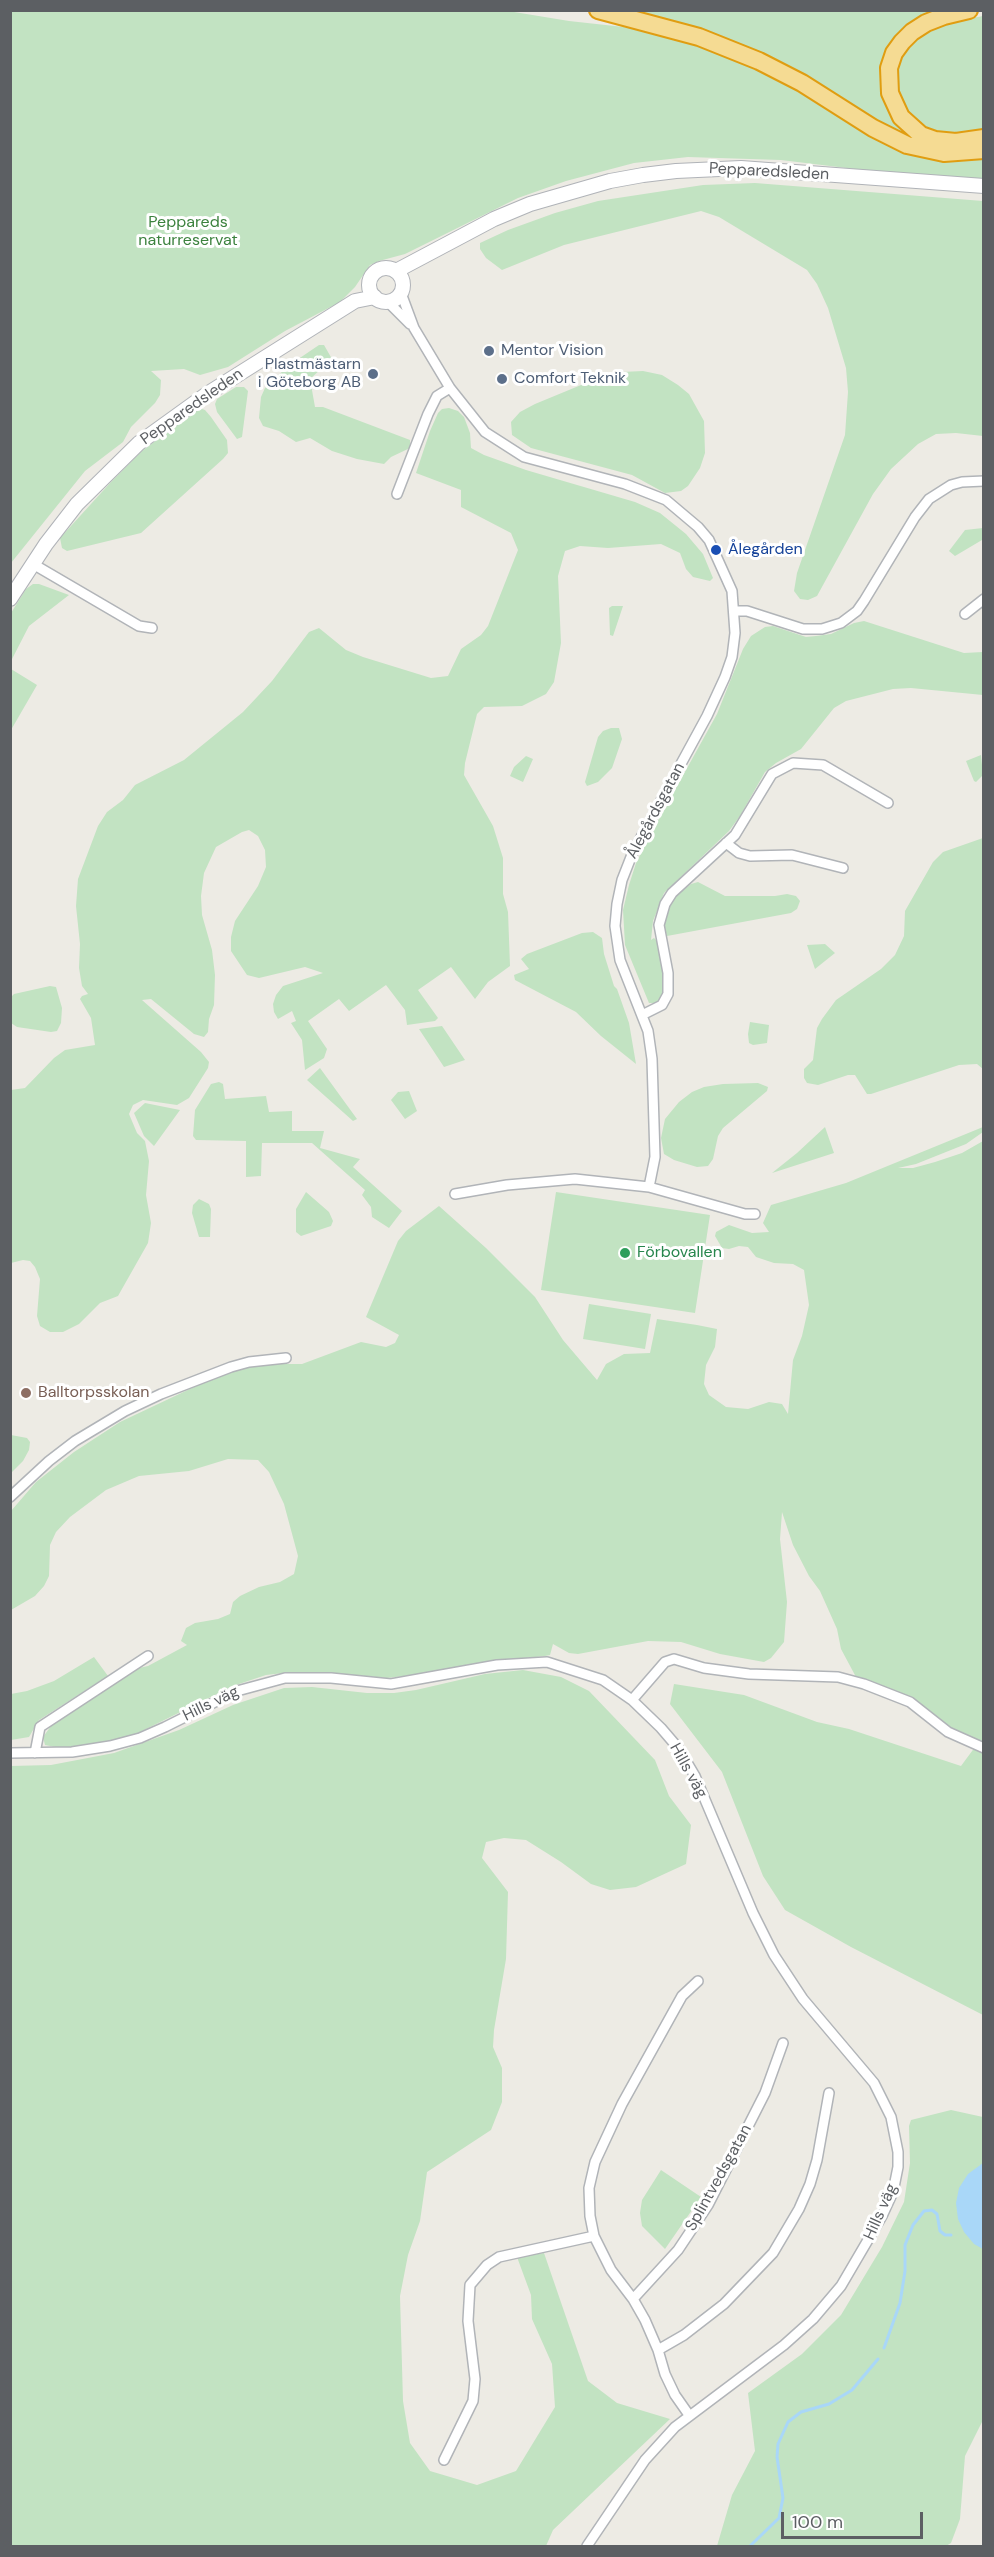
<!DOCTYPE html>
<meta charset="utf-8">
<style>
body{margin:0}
#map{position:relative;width:994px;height:2557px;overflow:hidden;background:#edebe4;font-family:"DM Sans",sans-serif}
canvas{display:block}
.frame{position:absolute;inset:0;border:12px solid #5c5f63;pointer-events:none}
.scale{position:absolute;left:781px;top:2512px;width:142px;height:27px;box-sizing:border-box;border:3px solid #5c5f63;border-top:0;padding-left:8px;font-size:18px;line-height:21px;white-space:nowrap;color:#5c5f63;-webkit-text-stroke:4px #fff;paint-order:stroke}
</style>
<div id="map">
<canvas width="994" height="2557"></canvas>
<div class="frame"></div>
<div class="scale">100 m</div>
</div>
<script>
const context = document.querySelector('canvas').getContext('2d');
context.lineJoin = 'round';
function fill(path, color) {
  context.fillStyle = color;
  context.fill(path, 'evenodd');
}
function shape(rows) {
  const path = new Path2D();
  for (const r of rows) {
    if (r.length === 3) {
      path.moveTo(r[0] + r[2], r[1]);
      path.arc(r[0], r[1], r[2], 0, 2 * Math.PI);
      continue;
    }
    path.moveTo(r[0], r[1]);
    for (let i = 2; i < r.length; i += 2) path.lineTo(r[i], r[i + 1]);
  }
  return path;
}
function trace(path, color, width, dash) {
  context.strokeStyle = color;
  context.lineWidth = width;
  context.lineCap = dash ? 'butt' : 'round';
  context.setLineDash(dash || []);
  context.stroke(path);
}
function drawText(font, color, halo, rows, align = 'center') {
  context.font = font + ' "DM Sans",sans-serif';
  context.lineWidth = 6;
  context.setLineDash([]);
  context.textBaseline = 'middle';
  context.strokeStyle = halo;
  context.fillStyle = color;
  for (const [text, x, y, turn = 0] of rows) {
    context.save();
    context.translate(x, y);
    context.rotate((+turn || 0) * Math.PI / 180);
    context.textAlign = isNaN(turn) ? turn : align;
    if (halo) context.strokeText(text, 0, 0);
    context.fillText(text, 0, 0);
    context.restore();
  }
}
fill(shape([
 [502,10,569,21,642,29,713,49,772,74,887,143,983,155,983,179,904,175,781,160,688,157,634,163,566,181,518,198,405,254,379,261,370,265,355,287,340,302,285,331,228,367,200,375,184,369,151,371,161,380,160,395,155,403,131,427,123,442,85,471,11,563,11,11],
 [625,11,940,11,917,19,901,31,889,45,883,60,883,94,888,108,896,122,922,144,887,128,817,82,767,57],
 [983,16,983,131,959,135,938,133,923,127,908,116,900,101,895,70,900,55,920,34,941,24],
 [755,183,983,201,983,436,956,433,936,434,918,444,891,469,873,494,817,596,808,600,800,599,794,591,797,573,845,435,848,392,846,368,828,308,817,284,807,270,719,217,701,211,564,245,502,270,486,258,480,249,480,243,508,230,555,213,598,201,703,185],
 [319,345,324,345,332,359,310,379,315,407,323,407,410,440,410,448,391,457,384,464,357,459,332,451,310,438,296,442,279,431,263,426,259,418,261,397,265,388,288,366],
 [643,371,662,375,678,385,689,394,704,421,705,453,700,468,688,486,681,491,665,493,632,475,531,448,512,435,511,422,520,412,535,404,598,378,622,372],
 [236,387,244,387,248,391,242,437,237,439,217,412,215,404,217,399],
 [199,408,205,410,211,417,227,440,228,453,223,459,141,533,67,551,62,548,60,538,111,482,142,451],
 [449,408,458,411,464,417,470,433,471,448,484,455,526,470,635,502,660,513,686,534,703,554,713,578,710,581,693,577,686,569,680,553,661,544,608,548,580,546,565,551,558,576,561,643,554,682,546,694,522,706,484,707,477,714,465,763,464,775,493,826,503,858,503,894,508,912,510,966,488,982,475,999,451,967,418,990,438,1018,435,1021,407,1025,405,1010,386,985,349,1011,339,999,308,1021,327,1049,324,1058,305,1070,302,1040,291,1023,296,1021,292,1011,278,1019,274,1012,273,1004,276,995,283,986,323,973,305,967,259,978,247,975,231,951,231,937,235,921,258,886,266,867,265,850,258,836,249,830,242,832,216,847,204,873,201,896,202,915,212,950,215,975,214,1005,209,1019,208,1032,204,1037,194,1034,151,999,142,1000,201,1052,209,1062,208,1068,189,1098,177,1105,143,1100,133,1105,129,1114,137,1133,145,1141,149,1161,146,1195,151,1223,148,1243,118,1296,100,1303,79,1324,63,1332,50,1332,40,1326,37,1316,40,1279,35,1267,30,1261,23,1260,11,1263,11,1090,25,1088,54,1058,65,1050,95,1045,91,1018,80,999,82,996,88,994,82,986,79,968,80,944,76,906,78,879,98,826,107,812,123,800,135,785,184,760,243,712,272,681,309,632,319,628,346,650,363,657,431,678,448,676,461,649,481,635,488,626,518,550,511,533,461,507,461,490,416,473,430,431,438,413,442,409],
 [983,528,982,540,955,556,949,551,965,530],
 [33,584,39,584,69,595,29,626,11,661,11,613,26,589],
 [612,606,623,606,613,636,610,635,609,608],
 [864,621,964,653,983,652,983,695,911,688,893,689,846,701,834,708,801,749,776,763,765,772,740,816,729,831,664,893,653,921,651,940,654,938,657,941,662,965,665,992,662,999,656,1003,649,1003,625,945,623,910,629,885,636,863,655,826,717,714,743,649,751,636,765,627,773,626,806,637,816,636,831,634,854,623],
 [11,669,37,685,11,730],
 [611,728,619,728,622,739,612,768,598,782,587,786,585,782,598,737,603,731],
 [981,755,983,775,976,782,974,781,966,761],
 [526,756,533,759,523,782,510,776,514,767],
 [983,838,983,1069,977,1064,959,1065,871,1094,867,1094,855,1075,848,1075,818,1085,807,1083,804,1078,804,1069,813,1060,817,1028,822,1019,836,1000,881,969,895,955,904,936,905,911,933,862,943,852],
 [698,882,725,896,775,896,787,894,796,896,800,901,797,909,791,913,667,936,664,926,667,908,673,898,691,884],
 [593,932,602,938,604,954,614,986,617,989,629,1023,636,1064,601,1036,576,1012,515,980,514,975,529,969,521,959,527,954,582,933],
 [825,944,835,953,815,969,807,945],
 [50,986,56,987,62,1008,61,1023,57,1031,51,1032,17,1027,11,1023,11,997,14,994],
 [750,1022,769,1025,767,1043,753,1045,749,1043,748,1034],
 [442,1026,465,1060,444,1067,419,1029],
 [320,1068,357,1119,353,1121,307,1080],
 [219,1082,223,1084,225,1099,266,1096,269,1112,292,1111,292,1131,324,1131,320,1148,360,1159,353,1167,402,1211,389,1228,372,1217,371,1207,362,1195,365,1190,312,1143,262,1143,261,1176,246,1177,246,1141,196,1140,193,1136,195,1110,211,1084],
 [758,1083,768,1087,767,1091,723,1128,718,1136,713,1159,708,1166,697,1167,674,1160,664,1154,661,1138,665,1119,679,1102,692,1092,704,1087,723,1084],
 [409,1091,417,1111,405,1119,391,1100,398,1092],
 [145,1103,180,1110,154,1146,144,1136,134,1113],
 [825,1127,834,1153,772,1173,797,1153],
 [983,1127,983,1132,966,1144,916,1164,898,1168,913,1168,935,1162,962,1153,983,1141,983,2015,851,1947,785,1910,763,1876,722,1772,670,1704,674,1684,744,1695,817,1722,849,1729,961,1766,978,1743,948,1728,905,1696,856,1677,841,1649,837,1629,820,1591,809,1576,793,1545,782,1512,780,1539,787,1602,784,1642,771,1658,764,1662,720,1654,681,1642,648,1641,578,1654,569,1653,553,1644,550,1655,545,1656,471,1664,421,1674,387,1678,320,1672,292,1672,266,1675,233,1686,132,1736,113,1741,65,1749,45,1745,43,1737,51,1726,139,1668,148,1666,187,1645,181,1641,186,1628,195,1623,218,1619,230,1614,233,1602,240,1596,259,1587,280,1582,294,1574,298,1556,284,1504,269,1472,258,1460,228,1459,189,1471,139,1476,106,1490,70,1517,56,1532,50,1545,49,1576,44,1586,35,1596,11,1610,11,1511,36,1482,74,1452,120,1422,211,1379,253,1364,302,1364,361,1342,386,1347,395,1343,399,1335,366,1317,398,1241,406,1231,439,1206,486,1248,535,1297,563,1340,597,1380,606,1364,624,1354,650,1353,657,1319,697,1325,717,1329,715,1347,706,1365,704,1384,709,1395,726,1407,748,1409,769,1402,782,1404,788,1414,793,1360,802,1336,809,1305,804,1270,793,1264,774,1263,756,1257,748,1247,739,1246,729,1249,722,1248,715,1236,716,1232,729,1225,752,1233,769,1232,763,1223,771,1205,846,1183],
 [306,1192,329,1212,333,1221,331,1226,301,1236,296,1232,296,1209],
 [556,1192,710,1215,695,1313,541,1290],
 [199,1199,209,1204,211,1209,210,1237,199,1237,192,1213,193,1205],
 [589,1304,651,1314,645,1349,583,1339],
 [11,1435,27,1438,30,1442,29,1450,23,1461,11,1473],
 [94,1657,108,1676,39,1720,29,1737,11,1740,11,1694,27,1691,54,1681],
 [523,1670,561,1677,589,1691,655,1760,669,1796,691,1825,686,1864,636,1887,610,1890,591,1884,561,1862,526,1840,504,1838,486,1842,482,1858,508,1892,506,1959,494,2030,493,2047,502,2068,502,2102,491,2130,427,2172,420,2221,408,2255,400,2296,403,2401,410,2443,430,2471,477,2485,516,2471,555,2407,552,2364,532,2319,531,2295,517,2257,544,2253,588,2381,617,2403,670,2419,553,2530,546,2546,11,2546,11,1766,51,1765,114,1753,179,1730,233,1705,284,1688,312,1687,367,1693,394,1693,416,1690,485,1674],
 [951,2110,983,2117,983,2420,965,2456,960,2519,951,2543,946,2546,717,2546,732,2495,755,2451,748,2393,802,2354,841,2315,882,2247,904,2202,910,2163,909,2126,911,2120],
 [661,2170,701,2197,665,2249,642,2226,640,2213,642,2200]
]), '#c2e3c2');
fill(shape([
 [983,2163,984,2163,983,2249,974,2244,964,2232,958,2219,956,2203,959,2188,968,2174]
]), '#a9d7f8');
trace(shape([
 [884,2348,900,2303,905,2271,905,2245,913,2225,924,2211,932,2210,937,2214,940,2231,945,2235,951,2235],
 [750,2546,779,2518,783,2498,777,2457,778,2444,788,2422,801,2412,829,2404,852,2390,878,2359]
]), '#a9d7f8', 3);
const street = shape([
 [401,293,414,328,450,388,485,432,524,457,625,484,666,500,698,527,709,540,732,591,735,633,732,657,725,677,707,716,633,852,622,880,617,904,615,926,620,960,648,1031,652,1059,655,1157,649,1187],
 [388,302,410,324],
 [397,494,428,414,437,396,450,388],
 [33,564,139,626,152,628],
 [735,611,747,611,803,629,822,629,841,623,857,611,864,601,915,517,929,499,951,485,962,482,984,481],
 [965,614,984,599],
 [726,843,739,853,750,856,792,855,843,868],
 [642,1015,662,1005,668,994,668,973,659,925,665,904,672,893,735,835,772,774,793,763,823,765,888,803],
 [455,1194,507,1185,575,1179,649,1187,745,1214,755,1214],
 [10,1497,49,1461,75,1441,125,1411,161,1394,231,1367,249,1362,286,1358],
 [10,1753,72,1752,110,1746,140,1738,165,1727,237,1691,285,1678,331,1678,391,1684,497,1665,547,1662,603,1680,632,1700,665,1662,674,1659,704,1668,749,1674,838,1677,864,1684,910,1702,948,1732,984,1748],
 [35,1753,40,1727,148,1656],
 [633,2299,678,2250,708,2205,765,2093,783,2043],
 [658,2350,684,2335,724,2304,773,2253,799,2209,810,2184,817,2160,829,2093],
 [689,2415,675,2395,665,2374,658,2350,645,2320,633,2299,611,2270,594,2236,590,2216,589,2188,595,2162,622,2104,682,1996,698,1981],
 [444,2460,473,2401,475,2379,468,2321,470,2285,487,2265,499,2257,594,2236],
 [587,2546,645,2460,675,2427,784,2345,813,2319,841,2286,882,2216,893,2192,898,2167,898,2152,891,2117,874,2083,803,1999,774,1955,753,1913,695,1776,679,1749,661,1728,632,1700]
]);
const secondary = shape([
 [386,285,17],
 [396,271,494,219,530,204,610,181,643,175,676,171,741,168,984,186],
 [10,599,46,544,77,504,139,443,207,394,355,301,375,297]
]);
const highway = shape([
 [598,10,699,37,759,61,802,83,873,128,907,145,944,153,984,150],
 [969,10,944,16,926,23,912,32,902,42,894,53,889,68,890,93,901,117,921,135,935,140,956,142,984,138]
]);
trace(street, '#b1b4b8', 12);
trace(secondary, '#b0b3b8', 16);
trace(highway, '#e09d11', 20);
trace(street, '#fff', 9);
trace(secondary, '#fff', 14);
trace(highway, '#f5db93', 16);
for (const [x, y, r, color] of [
 [489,351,6,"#5c6f8a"],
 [373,374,6,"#5c6f8a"],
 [502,379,6,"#5c6f8a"],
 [716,550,6,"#1a4fb4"],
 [625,1253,6,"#2e9e5b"],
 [26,1393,6,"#8d6e63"]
]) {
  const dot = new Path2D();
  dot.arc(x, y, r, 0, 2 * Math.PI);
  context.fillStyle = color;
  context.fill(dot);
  trace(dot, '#fff', 2);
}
drawText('16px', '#5c5f63', '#fff', [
 ["Pepparedsleden",769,172,3],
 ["Pepparedsleden",192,407,-35],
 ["Ålegårdsgatan",656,811,-62],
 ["Hills väg",211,1704,-26],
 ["Hills väg",688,1771,61],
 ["Splintvedsgatan",719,2178,-61],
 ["Hills väg",881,2212,-66]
]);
drawText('16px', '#3c823e', '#fff', [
 ["Peppareds",188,223],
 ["naturreservat",188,241]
]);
drawText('16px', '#4e5e75', '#fff', [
 ["Mentor Vision",501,351],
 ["Plastmästarn",361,365,"right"],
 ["i Göteborg AB",361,383,"right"],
 ["Comfort Teknik",514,379]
], 'left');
drawText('16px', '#164399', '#fff', [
 ["Ålegården",728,550]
], 'left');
drawText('16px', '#27864d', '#fff', [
 ["Förbovallen",637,1253]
], 'left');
drawText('16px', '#785e54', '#fff', [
 ["Balltorpsskolan",38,1393]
], 'left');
</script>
